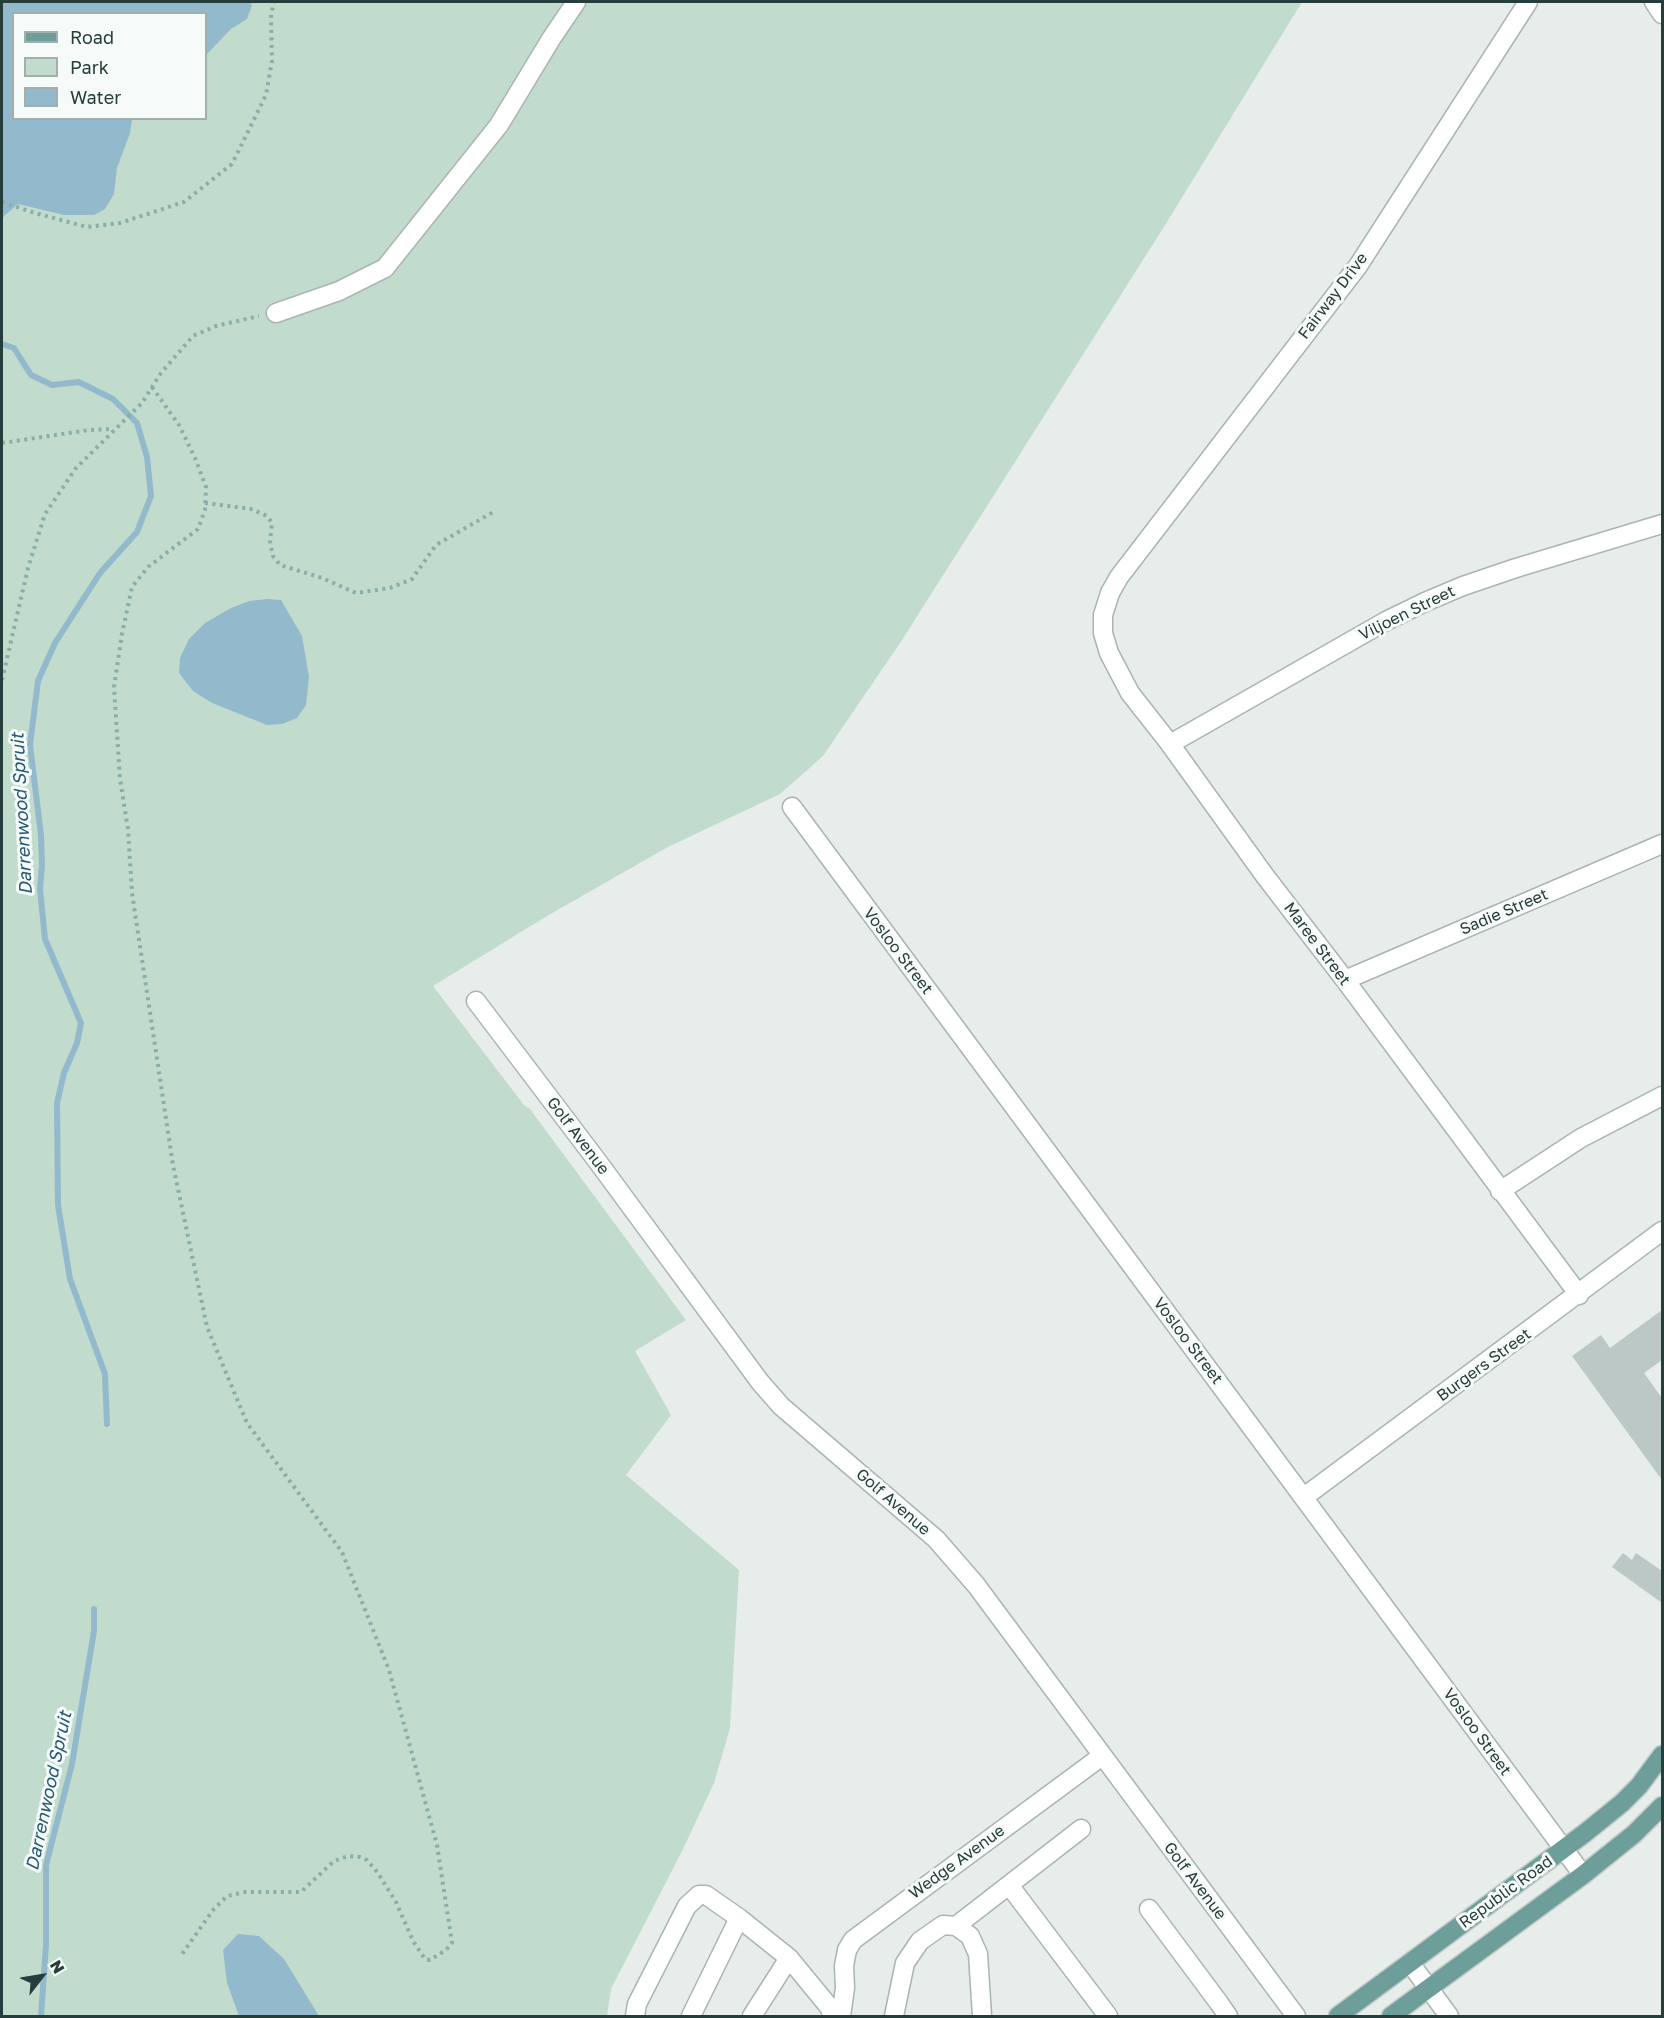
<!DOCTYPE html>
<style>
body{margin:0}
#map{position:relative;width:1664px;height:2018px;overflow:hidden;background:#e6edeb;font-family:"Golos Text",sans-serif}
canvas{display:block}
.frame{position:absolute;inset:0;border:3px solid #263e3b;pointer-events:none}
.legend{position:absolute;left:12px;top:12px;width:195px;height:108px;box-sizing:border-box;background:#f6faf9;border:2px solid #a3afad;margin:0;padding:8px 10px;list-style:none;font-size:18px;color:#263e3b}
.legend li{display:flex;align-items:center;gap:12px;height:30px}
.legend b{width:30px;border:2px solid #a3afad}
.north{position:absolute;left:12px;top:1946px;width:60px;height:60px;-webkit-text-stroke:4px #f6faf9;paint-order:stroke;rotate:59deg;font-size:16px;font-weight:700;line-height:24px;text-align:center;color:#263e3b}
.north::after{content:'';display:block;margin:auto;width:21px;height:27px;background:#263e3b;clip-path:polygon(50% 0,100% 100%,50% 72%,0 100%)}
</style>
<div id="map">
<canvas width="1664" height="2018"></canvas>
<div class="frame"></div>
<ul class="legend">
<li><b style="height:8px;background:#6e9e9a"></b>Road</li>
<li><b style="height:16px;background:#c1dccd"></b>Park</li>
<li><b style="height:16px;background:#93bacc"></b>Water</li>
</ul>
<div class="north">N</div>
</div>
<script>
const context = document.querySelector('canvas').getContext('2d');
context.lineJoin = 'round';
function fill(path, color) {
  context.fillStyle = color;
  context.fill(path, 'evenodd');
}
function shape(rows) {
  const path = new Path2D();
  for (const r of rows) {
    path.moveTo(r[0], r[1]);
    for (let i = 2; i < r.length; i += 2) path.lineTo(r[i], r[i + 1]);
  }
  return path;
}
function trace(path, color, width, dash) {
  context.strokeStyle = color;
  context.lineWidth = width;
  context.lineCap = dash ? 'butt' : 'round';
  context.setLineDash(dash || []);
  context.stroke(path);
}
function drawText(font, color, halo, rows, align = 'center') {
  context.font = font + ' "Golos Text",sans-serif';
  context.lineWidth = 6;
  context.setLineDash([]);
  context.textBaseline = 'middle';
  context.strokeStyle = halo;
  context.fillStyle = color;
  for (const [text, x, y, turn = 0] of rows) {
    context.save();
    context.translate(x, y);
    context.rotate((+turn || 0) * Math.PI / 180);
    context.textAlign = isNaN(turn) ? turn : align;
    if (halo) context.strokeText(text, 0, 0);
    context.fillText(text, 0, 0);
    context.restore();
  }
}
fill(shape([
 [2,2,1302,2,1162,230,902,640,823,756,780,794,666,848,547,916,433,986,524,1105,530,1109,686,1320,635,1351,671,1415,626,1475,739,1570,730,1728,714,1783,682,1851,611,1989,607,2016,2,2016],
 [14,14,206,14,206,118,14,118]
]), '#c1dccd');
fill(shape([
 [2,2,250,2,252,5,247,19,231,29,206,55,206,14,14,14,14,118,132,119,130,133,117,168,114,194,105,209,94,215,64,215,18,204,4,216,2,222],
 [267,599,281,600,302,636,309,677,306,705,297,718,282,724,267,725,212,703,193,691,179,673,180,658,189,639,205,623,231,608,249,601],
 [238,1934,259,1936,284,1959,319,2016,239,2016,227,1983,223,1950]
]), '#93bacc');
trace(shape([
 [2,344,14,348,31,375,52,385,79,382,113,399,137,423,147,457,151,496,137,532,100,573,55,643,38,681,30,745,41,835,42,865,40,889,45,939,81,1023,77,1043,64,1073,57,1103,58,1205,70,1279,105,1374,107,1424],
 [41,2016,46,1945,46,1865,72,1764,94,1631,94,1609]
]), '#93bacc', 6);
fill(shape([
 [1662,1310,1662,1360,1644,1373,1662,1398,1662,1480,1572,1356,1601,1335,1610,1348],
 [1623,1553,1632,1560,1636,1553,1662,1571,1662,1603,1612,1567]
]), '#bbc8c5');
const minor = shape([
 [1528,2,1358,266,1119,577,1110,593,1103,615,1103,633,1109,653,1130,693,1170,744,1265,876,1345,980,1579,1295],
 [1654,2,1662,14],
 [276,313,339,291,385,268,499,125,551,39,576,2],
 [1170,744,1386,621,1425,602,1463,586,1516,568,1662,524],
 [792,807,1583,1875],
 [1345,980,1662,844],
 [476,1001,598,1162,760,1382,781,1406,936,1539,976,1585,1296,2016],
 [1500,1191,1581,1138,1662,1096],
 [1304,1497,1662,1231],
 [1009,1885,1108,2016],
 [1149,1909,1219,2003,1228,2016],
 [956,1926,1081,1829],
 [1410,1963,1449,2016],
 [635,2016,637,2004,687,1906,699,1895,706,1895,739,1918,789,1958,830,2008,832,2016],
 [691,2016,739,1918],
 [752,2016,789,1958],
 [841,2016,845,1988,844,1966,847,1950,853,1940,1102,1756],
 [894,2016,905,1963,920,1941,943,1925,956,1926,970,1936,978,1954,982,2016]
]);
const major = shape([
 [1338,2016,1585,1833,1622,1803,1639,1786,1662,1755],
 [1391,2016,1583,1875,1634,1834,1662,1806]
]);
trace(minor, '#a9b5b3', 21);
trace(major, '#c2c9c8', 21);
trace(shape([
 [2,202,35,213,87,227,120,223,184,202,232,164,266,95,272,61,271,15,274,2],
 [152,387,179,425,195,458,206,487,205,510,198,529,148,567,132,587,122,634,114,687,120,779,128,829,132,893,173,1165,207,1327,247,1423,342,1552,389,1670,437,1845,452,1943,446,1950,430,1960,425,1959,413,1941,396,1902,378,1873,367,1860,360,1857,348,1856,334,1861,301,1892,245,1892,227,1896,213,1910,180,1957],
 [2,443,89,430,113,429],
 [205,503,251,509,267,516,272,523,270,541,273,556,280,565,322,578,356,593,390,588,412,579,436,545,495,511],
 [2,680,28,568,45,514,76,468,142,403,161,373,193,336,216,326,259,316]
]), '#89aea9', 4, [3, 4.5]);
trace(minor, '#fff', 18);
trace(major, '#6e9e9a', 18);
drawText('16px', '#263e3b', '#f6faf9', [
 ["Fairway Drive",1333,296,-53],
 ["Viljoen Street",1407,613,-26],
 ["Sadie Street",1504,912,-23],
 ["Maree Street",1317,944,53],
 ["Vosloo Street",898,951,53],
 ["Golf Avenue",578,1136,53],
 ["Vosloo Street",1188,1341,53],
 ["Burgers Street",1484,1365,-36],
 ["Golf Avenue",893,1502,41],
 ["Vosloo Street",1477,1732,54],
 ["Wedge Avenue",957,1862,-36],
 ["Golf Avenue",1195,1881,53],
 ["Republic Road",1506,1892,-36]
]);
drawText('italic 18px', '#255975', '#f6faf9', [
 ["Darrenwood Spruit",22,814,-93],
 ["Darrenwood Spruit",49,1791,-78]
]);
</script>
